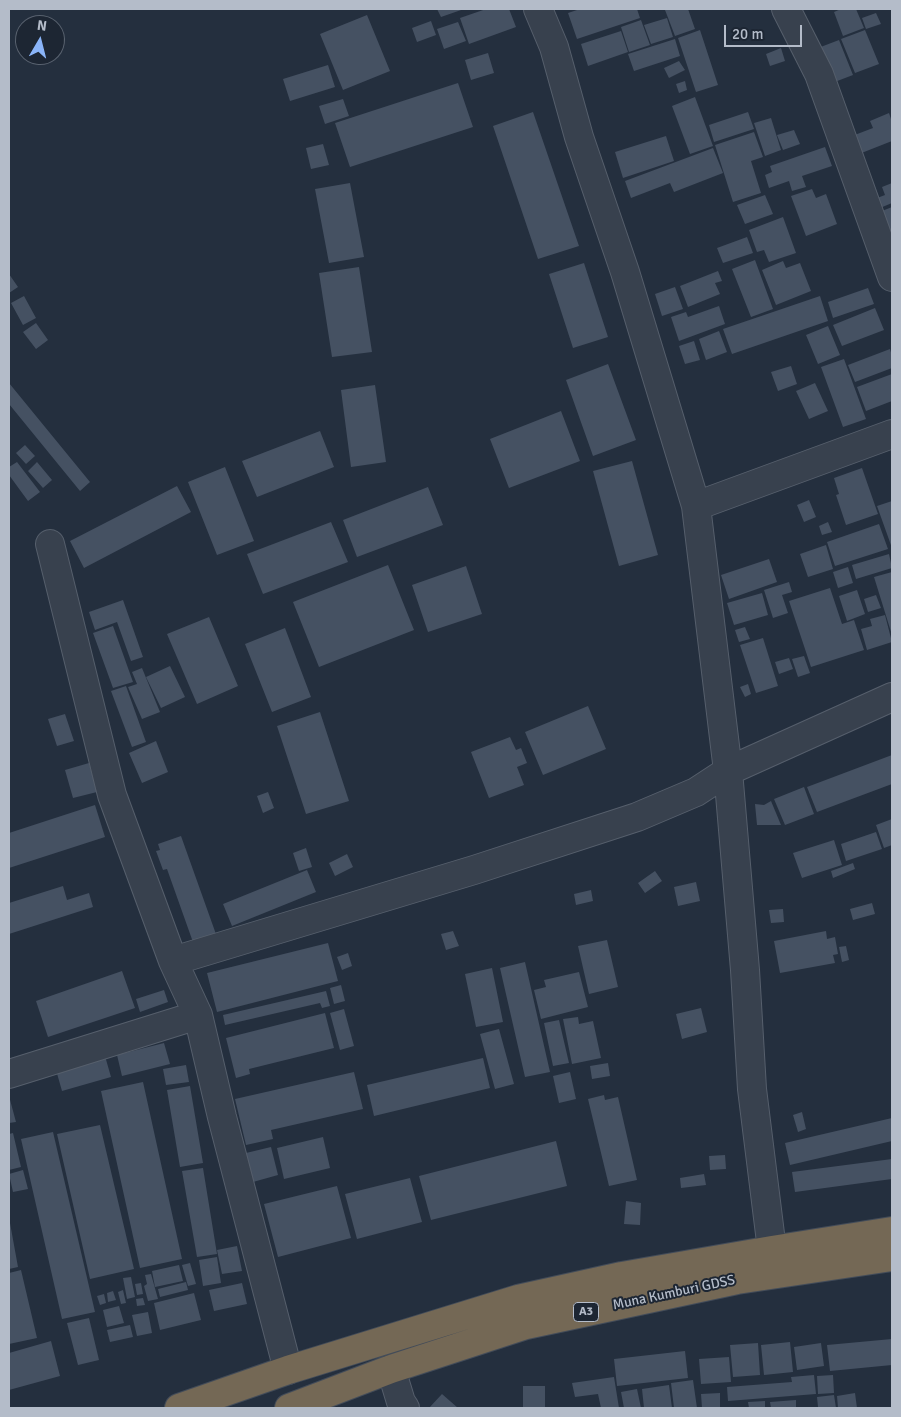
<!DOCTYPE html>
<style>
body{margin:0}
#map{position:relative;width:901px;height:1417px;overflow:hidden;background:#242f3e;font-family:Signika,sans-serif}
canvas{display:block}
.frame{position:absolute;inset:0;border:10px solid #b4bcc9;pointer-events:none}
.north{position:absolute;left:15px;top:15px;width:50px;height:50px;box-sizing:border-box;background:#1d2633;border:1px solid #59626f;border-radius:50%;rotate:8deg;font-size:14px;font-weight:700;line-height:20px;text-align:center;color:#b4bcc9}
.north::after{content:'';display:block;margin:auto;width:18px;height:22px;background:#8ab4f8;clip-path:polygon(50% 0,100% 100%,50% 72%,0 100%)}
.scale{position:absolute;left:724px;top:25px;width:78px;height:22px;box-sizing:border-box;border:2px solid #b4bcc9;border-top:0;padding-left:6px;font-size:15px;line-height:18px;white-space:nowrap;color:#b4bcc9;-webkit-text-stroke:4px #1d2633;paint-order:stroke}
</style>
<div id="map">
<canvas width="901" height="1417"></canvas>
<div class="frame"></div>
<div class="north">N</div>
<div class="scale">20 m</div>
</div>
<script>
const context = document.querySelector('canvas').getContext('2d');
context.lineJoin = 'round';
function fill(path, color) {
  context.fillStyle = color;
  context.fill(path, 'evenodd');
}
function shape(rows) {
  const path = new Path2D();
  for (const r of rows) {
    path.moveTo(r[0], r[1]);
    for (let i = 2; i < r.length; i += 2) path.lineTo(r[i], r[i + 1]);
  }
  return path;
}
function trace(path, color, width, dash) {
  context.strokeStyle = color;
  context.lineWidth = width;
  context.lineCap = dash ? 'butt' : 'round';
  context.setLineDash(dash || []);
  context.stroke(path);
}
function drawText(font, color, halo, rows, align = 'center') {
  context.font = font + ' Signika,sans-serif';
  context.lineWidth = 4;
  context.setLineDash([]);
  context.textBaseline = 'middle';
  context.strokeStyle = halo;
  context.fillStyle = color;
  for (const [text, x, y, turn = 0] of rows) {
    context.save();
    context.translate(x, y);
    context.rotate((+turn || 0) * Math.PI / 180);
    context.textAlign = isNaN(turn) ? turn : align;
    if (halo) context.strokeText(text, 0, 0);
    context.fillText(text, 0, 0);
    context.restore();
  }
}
fill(shape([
 [437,9,464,9,441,17],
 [486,9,509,9,516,27,469,44,460,18],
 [580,9,637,9,640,18,577,39,568,13],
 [668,9,688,9,695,29,675,36,665,10],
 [841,9,856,9,864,28,843,36,834,12],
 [876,13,881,24,866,29,862,18],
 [367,15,390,71,343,90,320,34],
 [667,18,673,37,651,44,644,25],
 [641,20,650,45,629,52,621,27],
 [431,21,436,35,417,42,412,28],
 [458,22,466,41,444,49,437,29],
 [700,30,718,85,696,92,678,38],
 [865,30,879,64,855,73,841,39],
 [621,31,628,52,588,66,581,44],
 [675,39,680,56,634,71,628,54],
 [839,40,853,75,832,83,818,48],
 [781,48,785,61,770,66,766,54],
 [488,53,494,73,471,80,465,60],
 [679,61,685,70,669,78,664,68],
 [328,65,335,87,290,101,283,79],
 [685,81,687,90,679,93,676,84],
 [458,83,473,127,350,167,335,123],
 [695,97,713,146,690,154,672,106],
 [343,99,349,116,325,124,319,106],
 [533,112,579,246,538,259,493,126],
 [748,112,754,129,714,142,709,125],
 [889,113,892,122,892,141,859,154,852,136,873,128,870,121],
 [771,118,781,150,765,156,754,123],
 [794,130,800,144,783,150,777,135],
 [754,132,763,157,751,161,761,193,733,202,715,145],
 [666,136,674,161,623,178,615,152],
 [323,144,329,165,311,169,306,148],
 [825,147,832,166,802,176,806,187,792,191,789,181,769,188,765,175,772,172,770,166],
 [713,148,723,173,674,192,670,183,631,198,625,181],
 [350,183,364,257,329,263,315,189],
 [892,183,892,203,880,208,877,198,885,195,882,187],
 [812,189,816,198,826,194,837,224,806,236,791,196],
 [765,195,773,214,745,224,737,205],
 [892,207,892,234,882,211],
 [783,217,796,253,769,262,764,250,757,252,749,230],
 [747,237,753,253,723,263,717,248],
 [755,260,773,309,751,317,732,269],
 [783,261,786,268,800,263,811,291,776,305,762,270],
 [584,263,608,337,573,348,549,274],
 [359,267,372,352,332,357,319,273],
 [718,271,722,281,715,283,720,294,688,307,680,286],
 [9,274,18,287,9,293],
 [675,287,683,309,662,316,655,294],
 [868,288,874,304,833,318,828,302],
 [24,296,36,318,23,325,11,303],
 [820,296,828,321,732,354,723,329],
 [719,306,725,324,679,341,671,317,686,312,688,317],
 [875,308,884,330,842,346,833,325],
 [36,323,48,340,36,349,23,332],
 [828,326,840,355,818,364,806,335],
 [719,331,727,352,706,360,699,339],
 [694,341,700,360,685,364,679,346],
 [890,349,892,356,892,368,855,382,848,365],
 [844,359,866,419,843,427,821,367],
 [608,364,636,440,593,456,566,380],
 [791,366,797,384,778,391,771,372],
 [892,374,892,401,866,411,857,387],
 [9,383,90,482,80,491,9,404],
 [815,383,828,411,809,419,796,391],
 [375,385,386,462,351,467,341,390],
 [561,411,580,461,509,488,490,439],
 [320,431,334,467,257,497,242,461],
 [25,445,35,456,26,464,16,453],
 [632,461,658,555,619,566,593,471],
 [17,462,40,492,28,501,9,475,9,467],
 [37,462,52,480,43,488,28,471],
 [225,467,254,541,217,555,188,482],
 [862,468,878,514,846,525,836,495,839,494,834,478],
 [177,486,191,512,84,568,70,541],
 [428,487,443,525,357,557,343,520],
 [809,500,816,517,804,522,797,505],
 [892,501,892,548,877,506],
 [331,522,348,562,263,594,247,554],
 [828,522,832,532,822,535,819,526],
 [879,524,888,549,835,566,827,542],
 [826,545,833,569,808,577,800,554],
 [889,554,892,568,856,579,852,565],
 [769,559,777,582,729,599,721,575],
 [388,565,414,630,319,667,293,602],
 [466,566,482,614,428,632,412,585],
 [848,567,853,583,838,588,833,572],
 [892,572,892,635,874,577],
 [789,582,792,592,782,595,788,613,773,618,764,590],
 [830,588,842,624,854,620,864,650,811,667,789,601],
 [857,590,865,614,847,621,839,596],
 [762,593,768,615,734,625,727,603],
 [876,595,881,608,868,612,864,599],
 [123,600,143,657,131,661,117,622,95,630,89,612],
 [885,615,892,642,867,650,861,629,872,626,870,619],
 [209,617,238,686,197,704,167,634],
 [113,626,133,682,113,688,93,633],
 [745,627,750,639,739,642,735,630],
 [285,628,311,697,272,712,245,644],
 [763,638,778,686,756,693,740,645],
 [804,656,810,673,798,677,792,659],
 [789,658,793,669,779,674,775,662],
 [170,666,185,697,161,708,146,677],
 [142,668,160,712,142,719,128,687,137,684,132,672],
 [748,684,751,694,745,697,740,687],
 [126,686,146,742,132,747,111,691],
 [588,706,606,749,543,775,525,732],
 [320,712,349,801,306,814,277,726],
 [65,714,74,741,57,746,48,719],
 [510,737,516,750,521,748,527,763,517,767,524,785,489,798,471,752],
 [156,741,168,772,142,783,129,753],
 [892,755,892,784,817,812,807,787],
 [89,763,97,792,73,798,65,770],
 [804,787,814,814,785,825,774,799],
 [268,792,274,808,263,813,257,796],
 [771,801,781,825,757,825,755,804,764,805],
 [95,805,105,837,9,868,9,833],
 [892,819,892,845,884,848,876,825],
 [876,832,882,849,846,861,841,844],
 [181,836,217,937,194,945,167,869,163,870,156,851,160,850,158,844],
 [834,840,842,865,802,878,793,853],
 [306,848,312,867,299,871,293,853],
 [347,854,353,867,335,876,329,863],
 [853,863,855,869,833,878,831,871],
 [307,870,316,892,232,926,223,904],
 [655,871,662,881,645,893,638,883],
 [696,882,700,901,678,906,674,887],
 [63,886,67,900,89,893,93,907,9,934,9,903],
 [591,890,593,901,576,905,574,894],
 [872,903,875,914,853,920,850,909],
 [783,909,784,922,771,923,769,910],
 [453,931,459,946,446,950,441,934],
 [826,931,827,939,835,937,838,954,833,955,835,963,780,973,774,941],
 [607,940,618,987,589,994,578,946],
 [328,943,338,981,217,1012,207,973],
 [846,946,849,960,842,962,839,947],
 [348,953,352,966,342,970,337,957],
 [525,962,550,1072,525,1077,500,968],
 [492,968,503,1022,476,1027,465,974],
 [122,971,135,1008,48,1037,36,1001],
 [579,972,588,1007,541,1019,534,990,546,987,544,980],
 [341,985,345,1001,334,1004,330,988],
 [164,990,168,1002,140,1012,136,999],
 [326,991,330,1006,322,1008,320,1003,225,1025,223,1015],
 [701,1008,707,1032,682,1039,676,1014],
 [344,1009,354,1046,340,1050,330,1013],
 [325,1013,334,1048,249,1069,250,1074,236,1078,226,1038],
 [578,1017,579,1024,593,1021,601,1058,572,1064,563,1019],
 [559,1020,569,1063,553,1066,544,1023],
 [499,1029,514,1084,495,1089,480,1034],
 [164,1043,170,1064,122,1076,117,1055],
 [105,1056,111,1077,62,1091,56,1070],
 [483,1058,490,1088,374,1116,367,1085],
 [608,1063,610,1076,592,1079,590,1066],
 [186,1065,189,1082,166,1085,163,1069],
 [354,1072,363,1109,271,1130,273,1139,246,1145,235,1099],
 [570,1072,576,1099,559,1103,553,1076],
 [143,1082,182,1259,140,1268,101,1091],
 [190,1086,203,1163,180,1167,167,1090],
 [604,1095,605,1100,618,1097,637,1180,609,1186,588,1099],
 [9,1096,16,1122,9,1123],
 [802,1112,806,1129,798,1132,793,1115],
 [892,1118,892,1141,790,1165,785,1143],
 [100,1125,134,1269,90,1279,57,1134],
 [53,1132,95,1312,62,1319,21,1139],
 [13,1133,21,1167,9,1170,9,1134],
 [323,1137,330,1168,284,1179,277,1148],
 [556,1141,567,1186,431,1220,419,1176],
 [271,1147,278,1175,253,1182,246,1153],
 [725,1155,726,1169,710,1170,709,1156],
 [892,1159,892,1179,795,1192,792,1172],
 [203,1168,217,1254,197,1257,182,1171],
 [23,1170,28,1189,13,1192,9,1174],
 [704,1174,706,1185,681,1188,680,1178],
 [410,1178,422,1222,357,1239,345,1194],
 [337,1186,351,1238,278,1257,264,1204],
 [626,1201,641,1203,640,1225,624,1224],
 [10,1223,18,1267,9,1269,9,1224],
 [237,1246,242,1271,222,1274,217,1250],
 [217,1257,221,1283,203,1286,199,1260],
 [190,1263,196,1284,188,1286,182,1265],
 [179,1265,183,1281,155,1287,152,1271],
 [21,1270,37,1338,9,1344,9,1273],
 [151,1274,158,1299,148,1301,144,1286,147,1284,145,1275],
 [131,1277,135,1297,127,1299,123,1278],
 [186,1282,188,1290,160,1297,158,1289],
 [141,1283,143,1294,137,1295,135,1284],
 [242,1283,247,1304,214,1311,209,1290],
 [123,1290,126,1303,121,1304,118,1292],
 [113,1291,116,1300,108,1302,107,1293],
 [194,1293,201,1320,160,1330,154,1303],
 [104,1294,106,1303,100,1305,97,1296],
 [143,1298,145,1305,137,1306,136,1299],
 [119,1306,124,1323,107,1327,103,1310],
 [148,1312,152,1333,137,1336,132,1315],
 [89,1318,99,1360,78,1365,67,1323],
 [130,1325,133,1337,110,1342,107,1330],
 [892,1339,892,1365,830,1371,827,1345],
 [51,1341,60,1376,9,1390,9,1353],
 [790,1342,793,1372,764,1375,761,1345],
 [758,1343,760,1375,733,1377,730,1345],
 [821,1343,824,1366,797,1370,794,1347],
 [685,1351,688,1378,617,1386,614,1359],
 [729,1357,731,1382,701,1384,699,1359],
 [814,1375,816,1394,728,1401,727,1387,792,1382,791,1377],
 [833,1375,834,1393,818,1394,817,1376],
 [614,1377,619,1408,601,1408,598,1394,575,1397,572,1383],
 [693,1380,697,1408,674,1408,671,1383],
 [669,1385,672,1408,644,1408,642,1389],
 [523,1386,545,1386,545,1407,523,1407],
 [637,1389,641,1408,624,1408,621,1392],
 [720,1393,720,1408,702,1408,701,1394],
 [855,1393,857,1408,838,1408,837,1396],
 [442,1394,458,1408,429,1408],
 [834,1395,836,1408,829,1408,829,1407,818,1407,817,1397],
 [796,1400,796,1408,771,1408,770,1402],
 [765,1401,765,1408,749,1408,748,1402]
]), '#455162');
const street = shape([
 [538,9,554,47,579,137,625,272,696,506,728,771,745,970,752,1089,772,1250],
 [786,9,819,74,892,277],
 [696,506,892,434],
 [50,544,112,795,173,961,198,1015,222,1117,288,1370],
 [173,961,474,870,637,817,696,792,728,771,892,697],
 [9,1074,198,1015],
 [391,1369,401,1402,405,1408]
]);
const highway = shape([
 [179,1408,288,1370,518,1299,622,1276,772,1250,892,1231],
 [289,1408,391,1369,526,1325,737,1280,892,1257]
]);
trace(street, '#565f6c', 30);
trace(highway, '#434c59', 30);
trace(street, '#38414e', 28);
trace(highway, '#746855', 28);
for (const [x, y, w] of [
 [586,1312,25]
]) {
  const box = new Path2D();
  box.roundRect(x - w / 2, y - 9.5, w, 19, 4);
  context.fillStyle = '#1d2633';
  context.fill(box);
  trace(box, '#b4bcc9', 1);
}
drawText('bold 12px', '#b4bcc9', null, [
 ["A3",586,1312]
]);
drawText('14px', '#b4bcc9', '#1d2633', [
 ["Muna Kumburi GDSS",674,1293,-12]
]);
</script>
